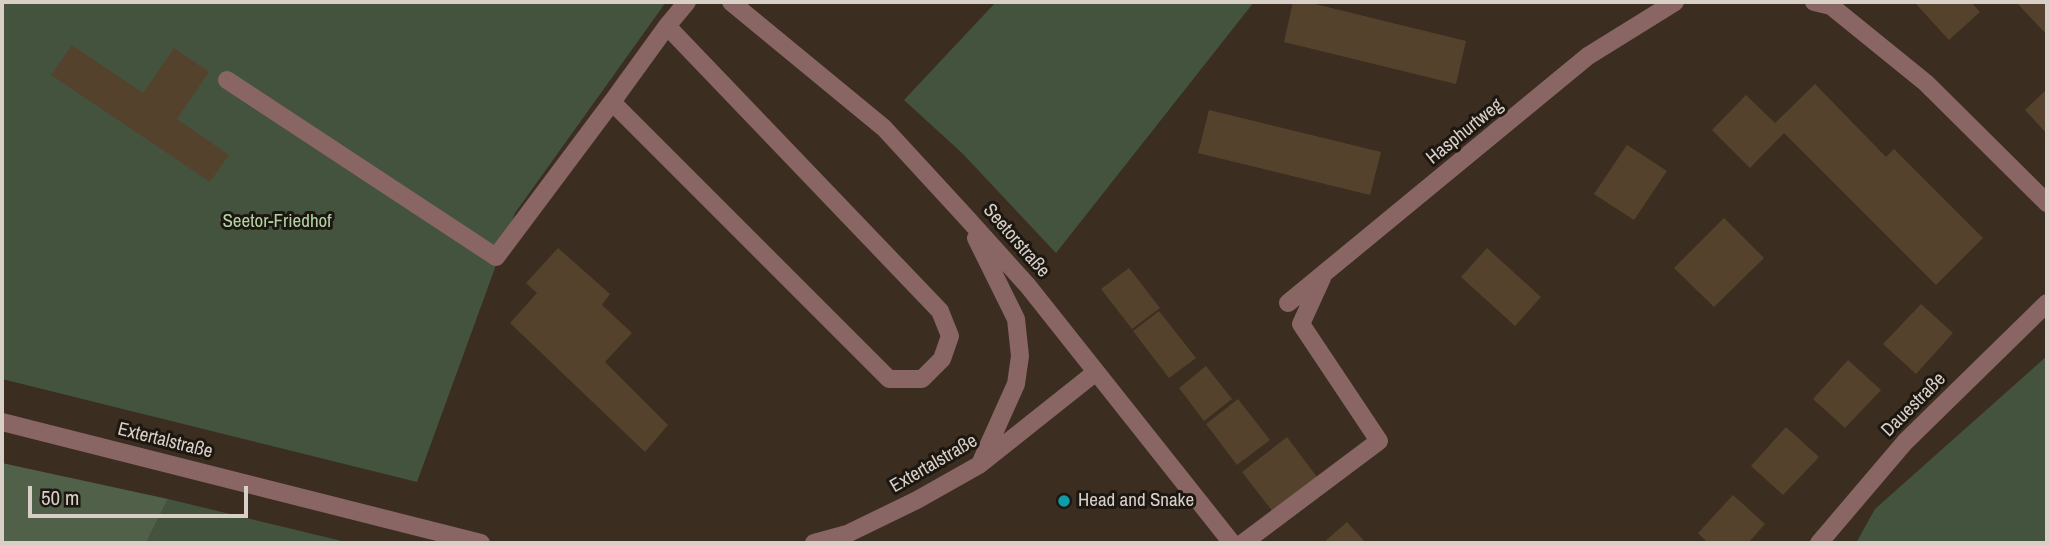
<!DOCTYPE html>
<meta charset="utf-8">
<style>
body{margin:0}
#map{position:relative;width:2049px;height:545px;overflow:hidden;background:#3b2d20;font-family:"Archivo Narrow",sans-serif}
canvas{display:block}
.frame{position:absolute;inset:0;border:4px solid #d8cfc7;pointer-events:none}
.scale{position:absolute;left:28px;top:486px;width:220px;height:32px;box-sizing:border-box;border:4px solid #d8cfc7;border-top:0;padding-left:9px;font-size:21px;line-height:24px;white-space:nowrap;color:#d8cfc7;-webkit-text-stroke:5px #1d1711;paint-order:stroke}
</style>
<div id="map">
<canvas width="2049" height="545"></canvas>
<div class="frame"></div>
<div class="scale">50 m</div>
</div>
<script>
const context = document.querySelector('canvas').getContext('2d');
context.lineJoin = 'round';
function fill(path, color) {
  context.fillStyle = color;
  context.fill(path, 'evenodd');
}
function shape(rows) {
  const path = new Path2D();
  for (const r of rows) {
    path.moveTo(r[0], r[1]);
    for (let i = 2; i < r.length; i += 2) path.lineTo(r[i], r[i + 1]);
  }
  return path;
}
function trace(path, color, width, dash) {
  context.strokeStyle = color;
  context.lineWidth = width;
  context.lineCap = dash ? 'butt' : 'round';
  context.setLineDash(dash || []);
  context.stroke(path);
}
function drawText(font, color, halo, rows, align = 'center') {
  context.font = font + ' "Archivo Narrow",sans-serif';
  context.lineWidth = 6;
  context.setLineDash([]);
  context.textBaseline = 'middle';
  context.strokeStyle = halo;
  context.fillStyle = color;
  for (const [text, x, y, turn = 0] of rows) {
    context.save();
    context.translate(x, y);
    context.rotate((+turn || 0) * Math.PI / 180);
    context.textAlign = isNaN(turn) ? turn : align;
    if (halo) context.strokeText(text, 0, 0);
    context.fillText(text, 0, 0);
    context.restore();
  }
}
fill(shape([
 [2,2,666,2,515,213,417,482,2,379],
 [996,2,1254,2,1056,253,962,153,904,100],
 [2047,356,2047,543,1856,543,1875,509],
 [168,499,350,543,146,543]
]), '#44533e');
fill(shape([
 [2,463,168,499,146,543,2,543]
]), '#506049');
fill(shape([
 [1293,2,1307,2,1466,41,1456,84,1284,42],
 [1918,2,1971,2,1980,12,1949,40,1916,4],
 [2016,2,2047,2,2047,35],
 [72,45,143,93,174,48,209,72,177,119,229,155,210,182,51,75],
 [1815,84,1886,157,1894,149,1983,238,1936,285,1784,133,1750,168,1712,130,1746,95,1775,123],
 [2047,89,2047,134,2025,110],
 [1209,110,1381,152,1370,195,1198,153],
 [1627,145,1667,171,1634,220,1594,194],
 [1724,218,1764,258,1714,307,1674,268],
 [558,248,610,294,602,305,632,333,605,362,668,425,645,452,510,323,537,293,526,283],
 [1487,248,1541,297,1515,326,1461,277],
 [1129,268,1160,308,1132,329,1101,289],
 [1921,304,1953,333,1916,374,1883,344],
 [1159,311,1196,358,1169,378,1133,331],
 [1848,360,1881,390,1845,428,1813,399],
 [1206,366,1232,399,1204,421,1179,388],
 [1238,399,1270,440,1237,465,1206,424],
 [1786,427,1819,457,1783,495,1751,466],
 [1287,437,1317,477,1273,512,1242,472],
 [1733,495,1765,524,1748,543,1708,543,1698,533],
 [1347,522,1366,543,1323,543]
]), '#55422d');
trace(shape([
 [731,2,884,128,965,216,1028,286,1232,543],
 [1814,2,1831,6,1926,83,2047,203],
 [667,26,940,311,950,336,942,359,922,379,889,379,612,102,667,26,687,2],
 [227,80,496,257,612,102],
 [976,238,1016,319,1020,356,1016,384,981,462],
 [1288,303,1588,56,1675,2],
 [2,422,481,543],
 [814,543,847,534,917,500,979,465,1096,372],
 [1243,543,1379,441,1301,324,1322,278],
 [1819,543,1905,442,2047,303]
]), '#896664', 18);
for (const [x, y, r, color] of [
 [1064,501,7,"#0f9aa8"]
]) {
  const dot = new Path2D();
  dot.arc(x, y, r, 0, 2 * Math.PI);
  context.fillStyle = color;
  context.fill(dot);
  trace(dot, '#1d1711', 2.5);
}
drawText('19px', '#d8cfc7', '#1d1711', [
 ["Hasphurtweg",1465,132,-39],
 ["Seetorstraße",1016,241,49],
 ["Dauestraße",1914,405,-45],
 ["Extertalstraße",165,441,14],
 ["Extertalstraße",934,464,-30]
]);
drawText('19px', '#b2d3a5', '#1d1711', [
 ["Seetor-Friedhof",277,222]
]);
drawText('19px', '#d8cfc7', '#1d1711', [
 ["Head and Snake",1078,501]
], 'left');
</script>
